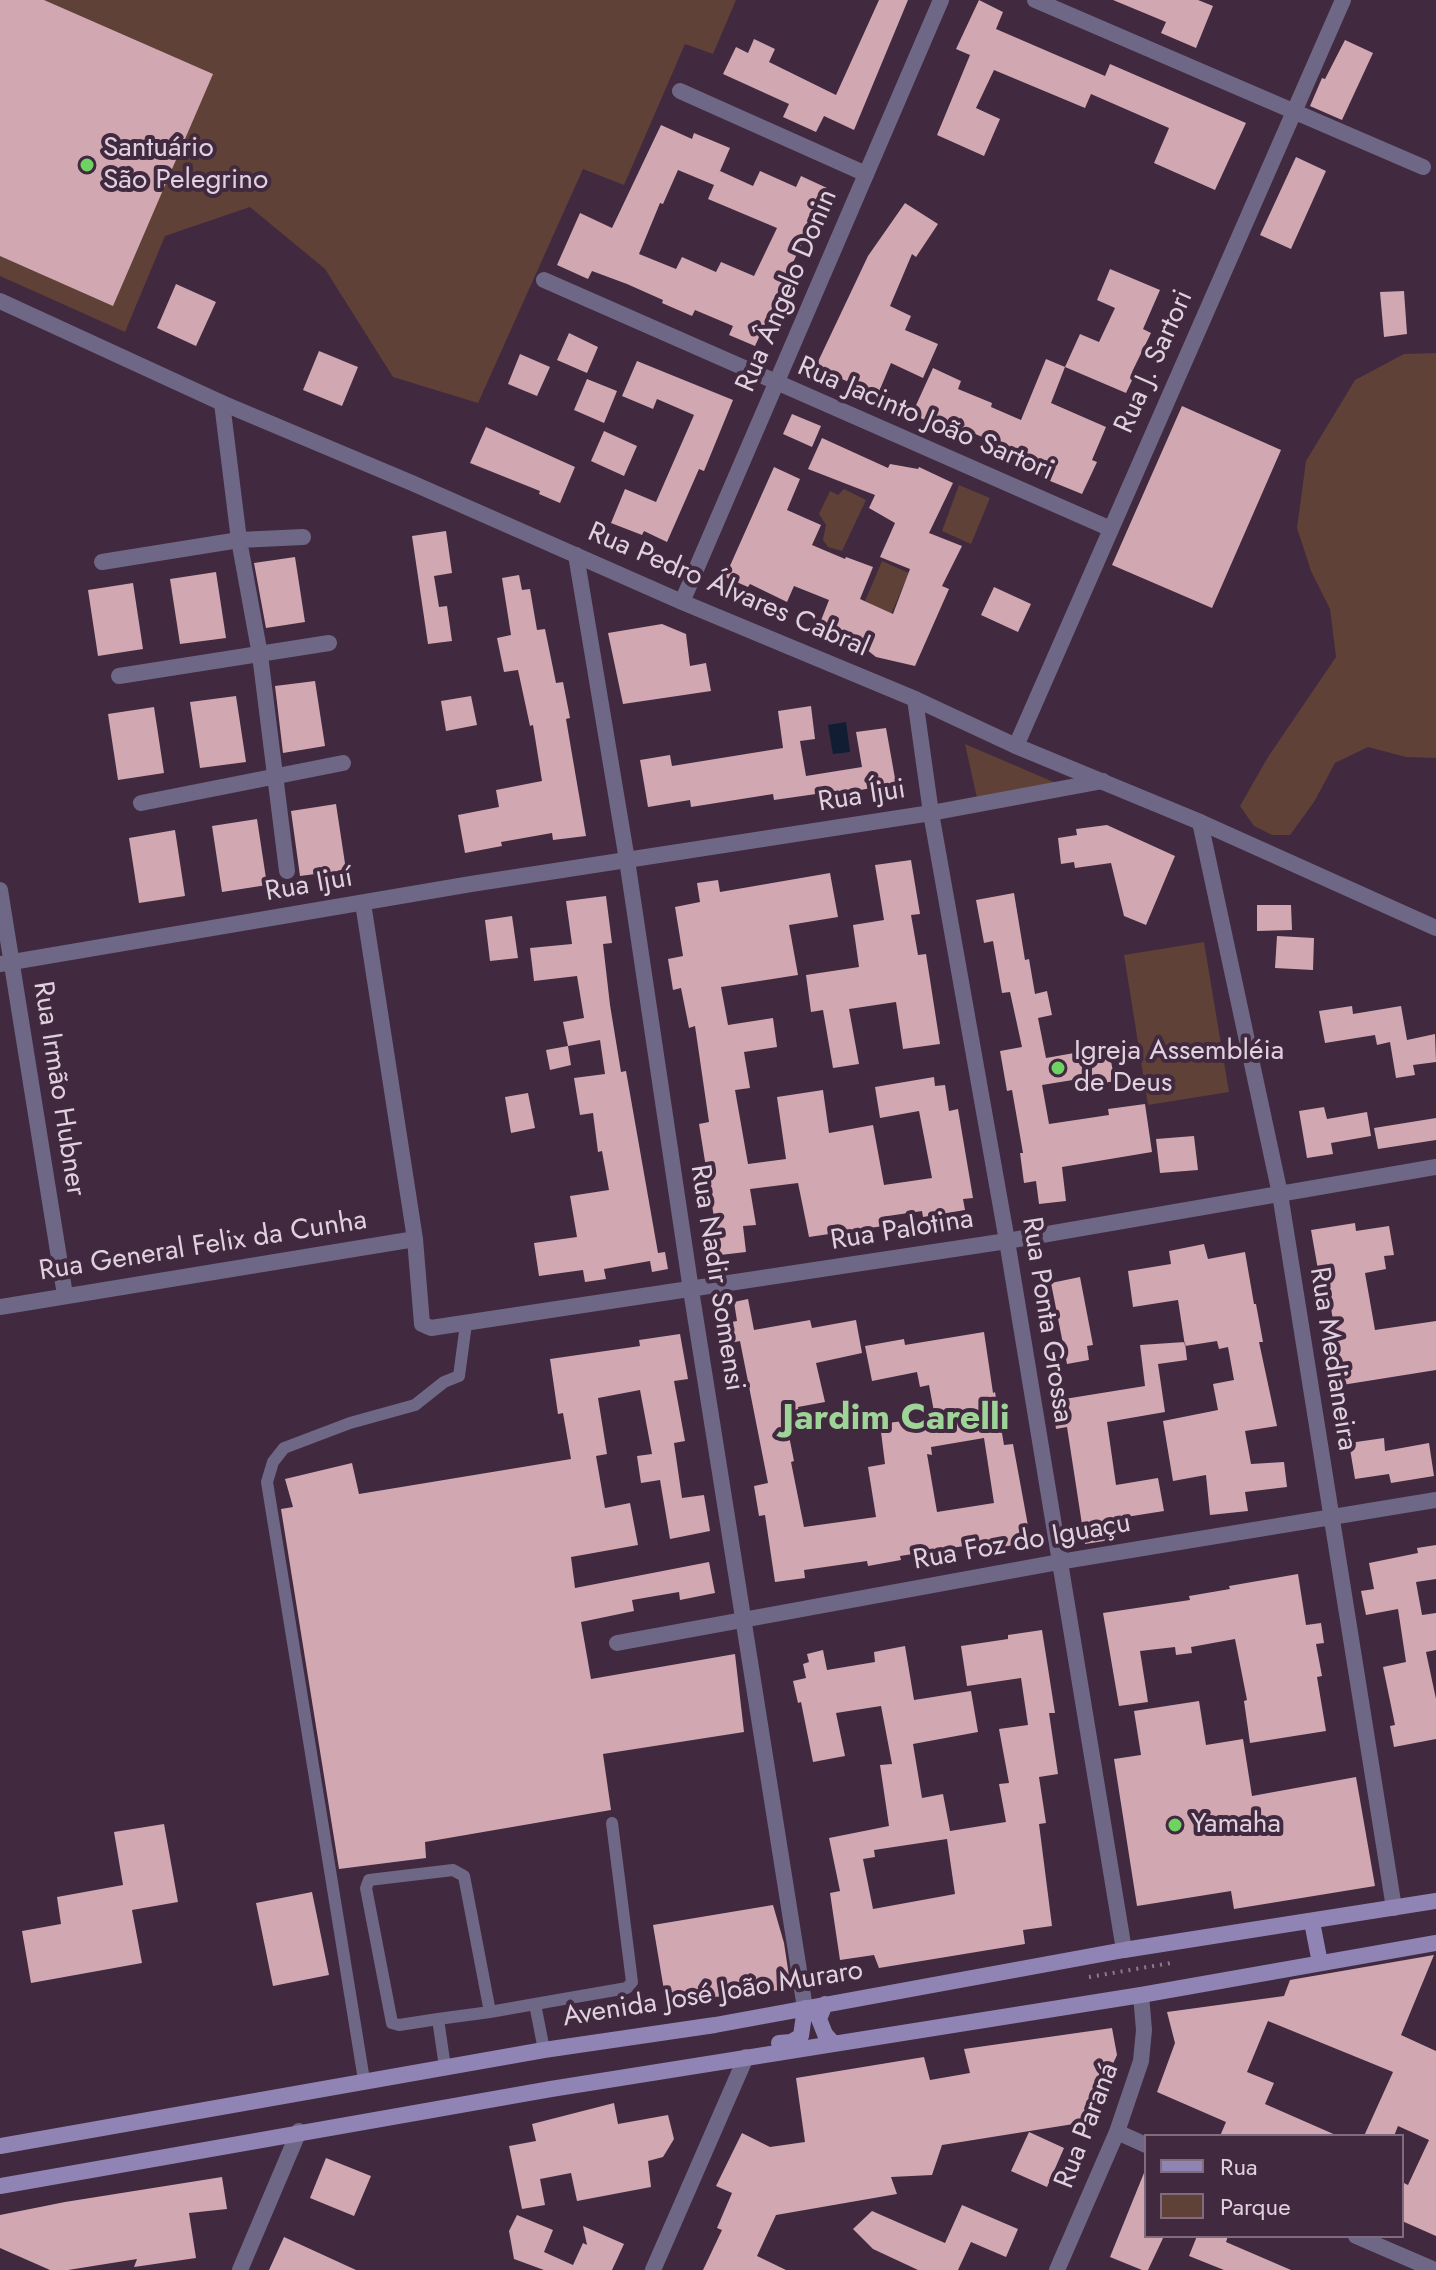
<!DOCTYPE html>
<meta charset="utf-8">
<style>
body{margin:0}
#map{position:relative;width:1436px;height:2270px;overflow:hidden;background:#41293f;font-family:Jost,sans-serif}
canvas{display:block}
.legend{position:absolute;left:1144px;top:2134px;width:260px;height:104px;box-sizing:border-box;background:#41293f;border:2px solid #816c7f;margin:0;padding:10px 14px;list-style:none;font-size:24px;color:#e0d1de}
.legend li{display:flex;align-items:center;gap:16px;height:40px}
.legend b{width:40px;border:2px solid #816c7f}
</style>
<div id="map">
<canvas width="1436" height="2270"></canvas>
<ul class="legend">
<li><b style="height:10px;background:#8f84b4"></b>Rua</li>
<li><b style="height:22px;background:#5f4138"></b>Parque</li>
</ul>
</div>
<script>
const context = document.querySelector('canvas').getContext('2d');
context.lineJoin = 'round';
function fill(path, color) {
  context.fillStyle = color;
  context.fill(path, 'evenodd');
}
function shape(rows) {
  const path = new Path2D();
  for (const r of rows) {
    path.moveTo(r[0], r[1]);
    for (let i = 2; i < r.length; i += 2) path.lineTo(r[i], r[i + 1]);
  }
  return path;
}
function trace(path, color, width, dash) {
  context.strokeStyle = color;
  context.lineWidth = width;
  context.lineCap = dash ? 'butt' : 'round';
  context.setLineDash(dash || []);
  context.stroke(path);
}
function drawText(font, color, halo, rows, align = 'center') {
  context.font = font + ' Jost,sans-serif';
  context.lineWidth = 8;
  context.setLineDash([]);
  context.textBaseline = 'middle';
  context.strokeStyle = halo;
  context.fillStyle = color;
  for (const [text, x, y, turn = 0] of rows) {
    context.save();
    context.translate(x, y);
    context.rotate((+turn || 0) * Math.PI / 180);
    context.textAlign = isNaN(turn) ? turn : align;
    if (halo) context.strokeText(text, 0, 0);
    context.fillText(text, 0, 0);
    context.restore();
  }
}
fill(shape([
 [0,0,736,0,713,54,685,44,624,185,583,169,478,403,393,377,325,269,250,207,165,236,125,332,0,276],
 [1436,353,1436,758,1406,757,1368,747,1335,763,1314,802,1290,835,1272,835,1254,826,1240,806,1268,757,1336,657,1330,609,1311,571,1297,528,1306,461,1355,380,1404,354],
 [959,485,990,498,971,544,942,531],
 [844,489,866,500,842,551,828,547,823,540,826,525,819,514,830,491,838,495],
 [882,561,909,573,891,614,865,601],
 [965,744,1056,783,977,798],
 [1204,942,1229,1092,1148,1105,1124,955]
]), '#5f4138');
fill(shape([
 [846,722,850,752,833,754,828,725]
]), '#101d32');
fill(shape([
 [0,0,44,0,213,74,113,306,0,256],
 [879,0,908,0,854,130,824,116,816,132,783,117,789,104,723,74,736,47,748,53,754,39,775,49,769,62,836,95],
 [979,0,1003,12,996,29,1105,76,1110,64,1246,123,1215,190,1154,163,1169,128,1091,94,1085,108,994,70,976,108,1000,119,984,156,937,135,970,55,956,49],
 [1113,0,1198,0,1213,6,1196,48,1161,33,1166,22],
 [1345,40,1373,53,1342,120,1310,106,1322,78,1325,79],
 [661,125,692,139,694,133,730,148,714,185,720,171,753,186,760,171,796,187,801,176,827,188,755,346,729,335,733,326,695,310,692,316,662,303,663,300,627,284,592,271,588,279,557,265,580,213,612,228],
 [678,170,714,185,708,199,777,228,754,276,721,262,716,272,682,257,676,269,639,254,660,203,663,204],
 [1296,157,1326,171,1291,249,1260,235],
 [905,203,938,224,916,257,912,254,890,306,911,316,905,330,938,344,923,378,891,363,878,394,815,368,868,256],
 [1110,269,1160,290,1143,329,1151,333,1132,372,1135,374,1126,393,1065,367,1080,334,1099,342,1115,308,1097,300],
 [176,284,216,302,196,346,157,328],
 [1404,291,1407,334,1384,337,1380,292],
 [569,333,598,347,587,373,557,360],
 [319,351,358,367,342,406,303,390],
 [520,354,550,367,537,396,508,384],
 [1046,359,1065,367,1051,403,1106,427,1092,460,1097,462,1082,494,1011,465,1017,452,943,420,940,427,912,414,933,368,961,381,958,389,992,403,991,407,1021,420],
 [637,361,733,400,704,471,699,469,667,542,644,531,642,535,611,523,625,489,656,502,694,415,657,399,653,409,622,396],
 [587,379,617,391,604,423,574,410],
 [1182,406,1281,450,1212,608,1112,565],
 [792,414,821,426,812,447,783,434],
 [486,427,575,467,560,503,539,494,540,491,470,463],
 [604,431,637,446,624,476,591,461],
 [822,438,888,468,890,464,918,469,919,467,953,483,929,533,962,546,942,586,949,589,915,666,876,657,848,635,820,623,829,600,794,586,787,602,750,584,748,587,725,577,774,467,800,479,787,510,821,525,812,545,845,559,846,557,873,567,860,599,893,614,910,569,880,557,895,523,869,508,875,495,808,469],
 [446,531,452,573,434,576,439,607,447,606,452,641,428,644,412,536],
 [295,557,305,622,266,628,254,563],
 [216,572,226,638,180,644,170,579],
 [519,575,522,590,530,589,537,630,545,629,556,683,563,682,570,718,566,719,586,836,553,840,552,833,501,842,502,846,465,853,458,815,499,807,496,790,542,781,533,725,530,726,518,670,504,672,497,638,511,635,502,578],
 [133,583,143,649,98,656,88,590],
 [994,587,1031,604,1018,632,981,615],
 [662,624,686,634,690,666,706,663,711,691,623,704,608,633],
 [315,681,325,746,283,753,275,686],
 [236,696,246,762,200,768,190,702],
 [471,696,477,725,446,731,441,701],
 [811,706,815,739,800,741,806,776,862,767,856,732,886,728,896,784,830,795,830,792,774,800,773,794,691,807,690,800,648,807,640,760,670,755,672,766,783,748,778,711],
 [154,707,164,773,118,780,108,714],
 [336,804,346,870,300,876,291,811],
 [257,819,267,885,222,892,212,826],
 [1107,825,1175,856,1146,925,1124,916,1111,863,1075,868,1074,862,1061,864,1058,838,1077,835,1076,829],
 [175,830,185,896,139,903,129,838],
 [911,860,920,914,911,915,918,955,926,954,940,1044,903,1049,896,1002,849,1009,859,1064,833,1068,823,1010,811,1012,806,975,859,967,853,925,884,920,875,865],
 [830,873,838,917,789,925,798,975,721,987,728,1025,773,1018,777,1047,744,1052,750,1088,735,1090,748,1164,786,1159,777,1097,823,1090,829,1133,873,1125,884,1185,932,1178,919,1111,880,1118,875,1087,934,1077,935,1086,945,1085,949,1111,958,1109,973,1198,963,1199,965,1210,923,1217,922,1211,881,1217,883,1226,809,1237,798,1183,750,1189,756,1225,743,1226,746,1252,720,1255,699,1124,709,1122,695,1026,689,1028,681,988,673,990,668,959,683,956,675,907,700,902,697,883,718,880,720,892],
 [1014,893,1025,960,1029,959,1035,994,1047,991,1052,1015,1038,1018,1046,1058,1108,1047,1115,1081,1081,1087,1079,1079,1042,1085,1049,1124,1109,1115,1108,1109,1145,1104,1152,1152,1062,1167,1066,1201,1039,1204,1036,1181,1024,1183,1020,1153,1023,1153,1012,1090,1007,1091,1000,1051,1022,1047,1010,992,1002,993,993,941,984,943,976,900],
 [606,896,612,943,603,944,610,1005,621,1072,626,1071,658,1253,665,1252,668,1269,652,1272,650,1261,604,1269,606,1279,585,1282,583,1270,539,1276,534,1243,577,1237,570,1196,609,1190,602,1151,598,1152,593,1113,580,1115,574,1078,605,1074,600,1040,568,1046,563,1022,584,1018,577,976,534,981,530,948,572,944,566,901],
 [1257,905,1291,905,1292,930,1257,931],
 [512,916,518,958,490,961,485,920],
 [1277,936,1314,938,1313,970,1275,968],
 [1352,1006,1353,1014,1401,1006,1407,1040,1435,1034,1436,1062,1413,1065,1415,1075,1396,1078,1390,1042,1377,1045,1375,1035,1325,1043,1319,1011],
 [568,1046,571,1065,550,1070,546,1050],
 [528,1093,535,1128,511,1133,505,1097],
 [1324,1107,1327,1119,1367,1112,1371,1136,1331,1143,1333,1154,1307,1158,1299,1111],
 [1436,1118,1436,1140,1378,1149,1374,1128],
 [1194,1136,1198,1170,1160,1173,1156,1139],
 [1355,1223,1356,1231,1389,1226,1394,1255,1384,1256,1386,1269,1365,1273,1375,1330,1436,1321,1436,1370,1342,1385,1337,1354,1339,1354,1326,1280,1320,1281,1311,1230],
 [1204,1244,1208,1259,1245,1252,1254,1304,1256,1304,1263,1342,1259,1342,1277,1426,1245,1431,1251,1464,1284,1462,1287,1487,1245,1492,1248,1511,1210,1515,1206,1475,1173,1481,1163,1421,1218,1410,1213,1384,1234,1380,1228,1347,1219,1349,1217,1341,1185,1346,1178,1300,1133,1307,1128,1271,1171,1264,1169,1251],
 [1080,1277,1093,1345,1087,1346,1089,1360,1067,1364,1051,1283],
 [748,1299,754,1330,810,1320,812,1328,856,1320,862,1353,816,1363,825,1402,798,1407,800,1423,787,1426,794,1461,791,1462,804,1527,876,1517,868,1467,885,1464,880,1424,935,1417,929,1385,920,1387,917,1372,872,1381,865,1346,904,1339,905,1345,984,1332,993,1393,995,1392,1004,1445,1013,1444,1031,1542,991,1549,990,1542,900,1556,901,1560,868,1566,867,1561,804,1570,805,1578,775,1582,765,1515,759,1516,754,1486,768,1483,740,1341,730,1343,726,1323,737,1321,734,1302],
 [984,1438,994,1503,937,1512,927,1454,932,1455,931,1447],
 [680,1334,688,1379,674,1381,685,1441,674,1443,682,1498,704,1495,710,1531,670,1539,660,1480,641,1483,637,1456,652,1454,640,1390,598,1398,607,1454,596,1456,605,1508,630,1503,638,1545,571,1557,575,1588,709,1562,715,1593,680,1600,679,1592,632,1600,634,1611,581,1622,591,1679,735,1654,744,1732,603,1754,611,1810,425,1842,426,1858,339,1869,281,1509,293,1507,285,1479,352,1463,359,1494,571,1459,563,1413,558,1414,550,1359,640,1346,639,1340],
 [1185,1342,1187,1360,1158,1364,1165,1412,1107,1422,1116,1485,1158,1478,1164,1511,1107,1520,1110,1540,1085,1544,1067,1427,1056,1429,1052,1401,1145,1386,1140,1345],
 [1384,1438,1385,1451,1429,1443,1434,1476,1391,1483,1389,1474,1355,1479,1349,1443],
 [1436,1545,1436,1579,1416,1582,1422,1615,1436,1613,1436,1650,1426,1652,1436,1699,1436,1739,1394,1747,1390,1726,1395,1725,1383,1667,1406,1662,1398,1609,1366,1615,1361,1591,1374,1589,1369,1563,1418,1553,1417,1548],
 [1298,1574,1306,1625,1321,1623,1324,1643,1316,1644,1322,1676,1317,1677,1326,1731,1250,1743,1244,1701,1247,1700,1235,1639,1191,1647,1192,1653,1176,1655,1175,1647,1140,1651,1148,1702,1119,1706,1103,1613,1190,1600,1189,1596,1230,1589,1229,1586],
 [1042,1630,1055,1713,1049,1713,1058,1774,1039,1777,1046,1823,1039,1824,1052,1926,1023,1930,1025,1944,879,1968,874,1955,840,1960,830,1893,840,1891,829,1838,889,1826,880,1765,892,1764,881,1706,836,1713,845,1756,813,1762,801,1702,798,1703,793,1681,806,1678,803,1664,809,1662,807,1654,823,1650,827,1670,875,1662,874,1652,905,1646,914,1700,971,1691,978,1732,913,1744,922,1798,943,1794,950,1831,1006,1822,999,1784,1009,1783,999,1729,1028,1725,1021,1678,967,1686,961,1646,1008,1639,1008,1635],
 [947,1839,955,1894,873,1909,863,1859,875,1857,874,1850],
 [1199,1701,1206,1745,1243,1739,1252,1796,1356,1777,1375,1886,1234,1909,1231,1891,1137,1906,1114,1759,1141,1755,1134,1711],
 [164,1824,178,1902,132,1910,142,1963,31,1983,22,1931,61,1924,57,1897,123,1885,114,1832],
 [312,1892,329,1975,273,1986,256,1903],
 [773,1905,784,1943,791,1989,666,2002,653,1925],
 [1434,1955,1401,2035,1436,2051,1436,2236,1402,2221,1402,2182,1408,2185,1429,2140,1398,2126,1394,2136,1364,2136,1393,2072,1268,2021,1247,2072,1274,2083,1265,2104,1338,2136,1220,2136,1226,2122,1157,2092,1175,2043,1167,2012,1284,1996,1290,1980],
 [1112,2028,1117,2055,1086,2122,942,2145,932,2175,891,2177,897,2194,776,2215,757,2256,786,2270,703,2270,722,2230,717,2228,732,2193,716,2186,742,2133,770,2147,805,2142,796,2078,924,2057,930,2080,970,2073,964,2049],
 [614,2103,618,2124,668,2115,674,2139,663,2157,648,2161,651,2187,577,2201,571,2173,540,2179,545,2205,522,2209,509,2146,536,2141,532,2124],
 [1029,2132,1064,2148,1047,2187,1011,2171],
 [326,2158,371,2176,354,2216,310,2198],
 [1146,2168,1146,2236,1164,2236,1148,2270,1142,2270,1110,2257],
 [222,2177,227,2209,189,2213,196,2258,134,2267,137,2259,68,2270,50,2270,0,2248,0,2215,65,2202],
 [962,2205,1018,2229,1006,2257,971,2242,958,2270,918,2270,873,2249,853,2229,872,2211,945,2243],
 [517,2215,553,2230,544,2252,573,2265,583,2243,587,2245,583,2226,624,2244,612,2270,544,2270,514,2259,509,2231],
 [1197,2236,1228,2236,1226,2242,1291,2270,1224,2270,1189,2256],
 [284,2237,356,2270,269,2270]
]), '#d1a8b1');
trace(shape([
 [1089,1977,1171,1963]
]), '#8e7a8c', 4, [2, 6]);
trace(shape([
 [535,2004,544,2050],
 [490,2012,464,1876,453,1870,369,1880,366,1888,392,2023,399,2025,438,2019,490,2012,535,2004,627,1988,632,1982,612,1823],
 [438,2019,445,2067],
 [364,2080,267,1482,273,1462,284,1448,350,1423,415,1405,444,1382,459,1376,466,1324]
]), '#6e6786', 12);
trace(shape([
 [1035,0,1423,167],
 [680,91,866,174],
 [544,280,1111,529],
 [222,403,239,540,260,655,287,871],
 [576,555,627,860,691,1290,805,2008],
 [102,562,239,540,303,537],
 [119,676,329,643],
 [915,699,931,813,1007,1241,1124,1950],
 [1016,746,1343,0],
 [141,803,343,763],
 [1200,822,1280,1194,1394,1908],
 [0,890,65,1295],
 [363,903,415,1239,422,1324,431,1328,1007,1241,1436,1167],
 [0,964,471,884,931,813,1103,781],
 [0,1307,415,1239],
 [617,1643,1059,1562,1436,1500],
 [1117,2132,1146,2145],
 [1356,2236,1435,2270],
 [240,2270,299,2131],
 [653,2270,746,2057],
 [1057,2270,1117,2132,1141,2061,1144,2030,1141,1995]
]), '#6e6786', 16);
trace(shape([
 [0,301,222,403,412,483,682,602,915,699,1016,746,1200,822,1436,928],
 [682,602,941,0]
]), '#6e6786', 16);
trace(shape([
 [1312,1922,1320,1963],
 [825,2004,819,2019,825,2034,833,2043],
 [779,2043,791,2042,801,2036,805,2008],
 [0,2146,544,2050,715,2025,1124,1950,1436,1901],
 [0,2186,551,2089,1141,1995,1436,1943]
]), '#8f84b4', 16);
for (const [x, y, r, color] of [
 [87,165,8,"#6dd361"],
 [1058,1068,8,"#6dd361"],
 [1175,1825,8,"#6dd361"]
]) {
  const dot = new Path2D();
  dot.arc(x, y, r, 0, 2 * Math.PI);
  context.fillStyle = color;
  context.fill(dot);
  trace(dot, '#41293f', 3);
}
drawText('28px', '#e0d1de', '#41293f', [
 ["Santuário",103,149],
 ["São Pelegrino",103,181],
 ["Igreja Assembléia",1074,1052],
 ["de Deus",1074,1084],
 ["Yamaha",1191,1825]
], 'left');
drawText('28px', '#e0d1de', '#41293f', [
 ["Rua Ângelo Donin",788,291,-67],
 ["Rua J. Sartori",1155,362,-66],
 ["Rua Jacinto João Sartori",925,420,23],
 ["Rua Pedro Álvares Cabral",728,591,23],
 ["Rua Íjui",862,797,-9],
 ["Rua Ijuí",309,886,-10],
 ["Rua Irmão Hubner",58,1089,81],
 ["Rua Palotina",902,1231,-9],
 ["Rua General Felix da Cunha",203,1247,-9],
 ["Rua Nadir Somensi",716,1278,81],
 ["Rua Ponta Grossa",1046,1320,81],
 ["Rua Medianeira",1332,1359,81],
 ["Rua Foz do Iguaçu",1022,1543,-10],
 ["Avenida José João Muraro",713,1995,-9],
 ["Rua Paraná",1088,2126,-69]
]);
drawText('bold 36px', '#9ed498', '#41293f', [
 ["Jardim Carelli",896,1420]
]);
</script>
